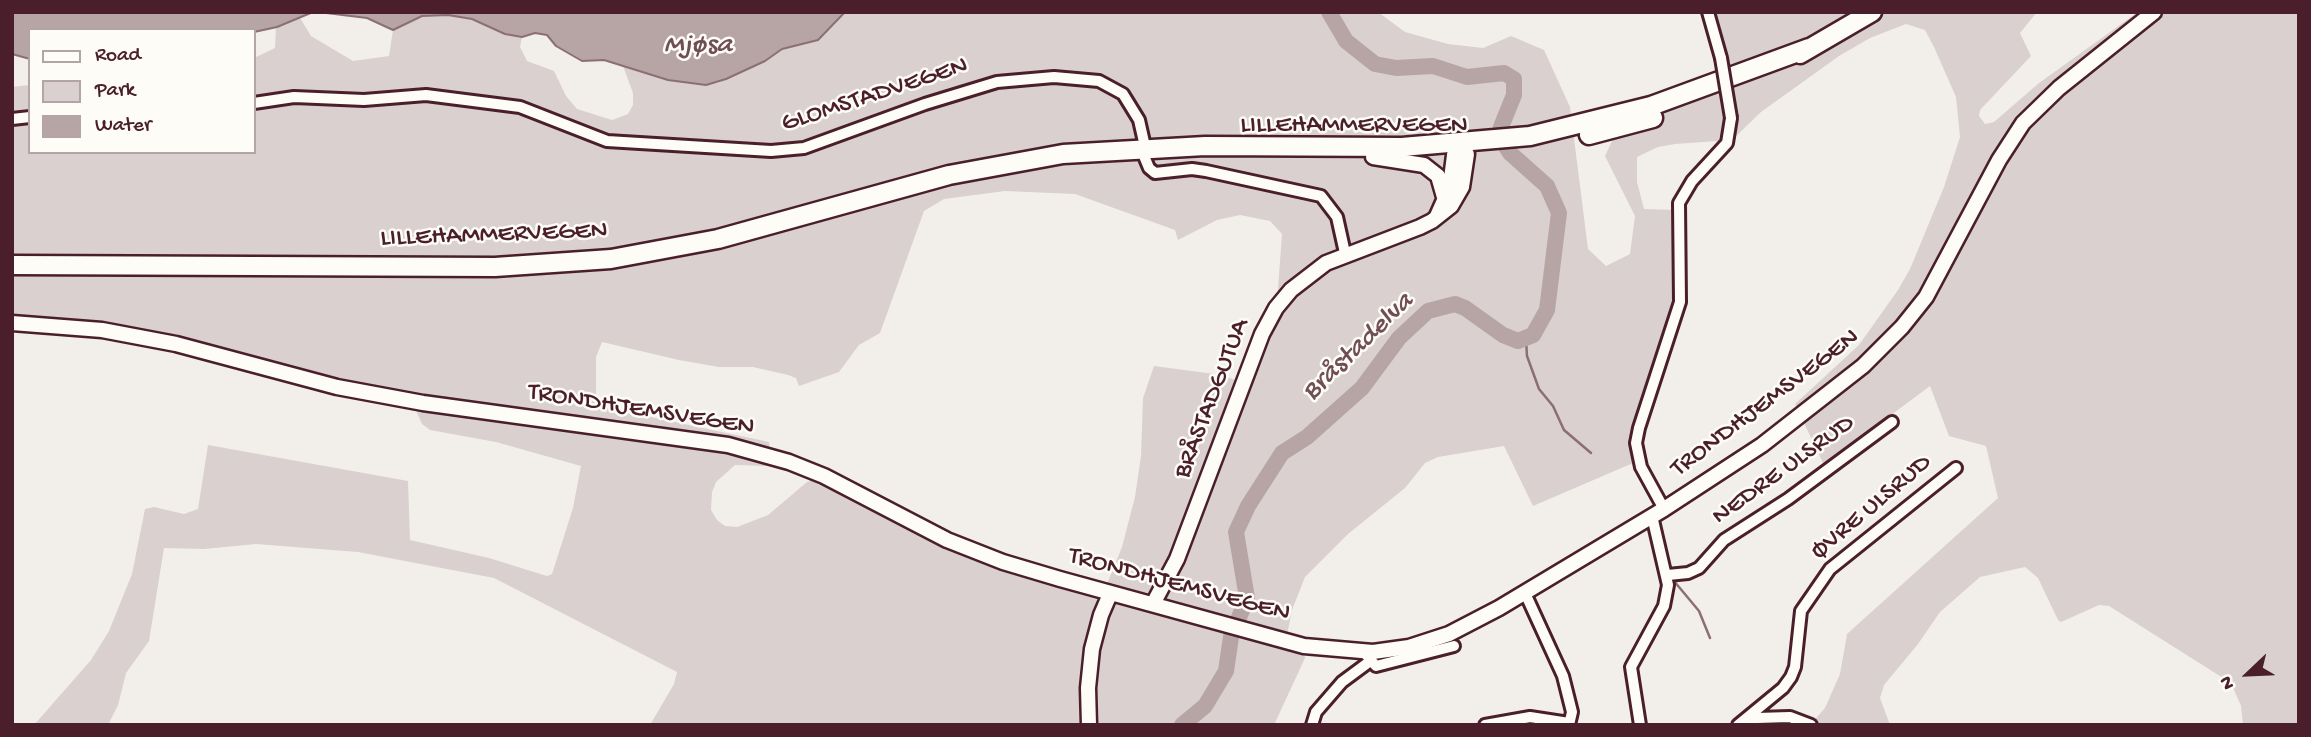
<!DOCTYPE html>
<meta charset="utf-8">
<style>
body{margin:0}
#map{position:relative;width:2311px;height:737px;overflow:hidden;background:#f2efeb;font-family:"Gochi Hand",sans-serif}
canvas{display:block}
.frame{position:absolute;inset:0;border:14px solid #4a1f2b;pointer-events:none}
.legend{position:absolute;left:28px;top:28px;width:228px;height:126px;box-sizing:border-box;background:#fdfcf7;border:2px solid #b5a4a5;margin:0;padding:9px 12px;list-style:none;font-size:21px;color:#4a1f2b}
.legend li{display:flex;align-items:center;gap:14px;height:35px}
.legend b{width:35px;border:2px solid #b5a4a5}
.north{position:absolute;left:2213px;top:639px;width:70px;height:70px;-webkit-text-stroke:5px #fdfcf7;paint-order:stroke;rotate:247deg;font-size:19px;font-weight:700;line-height:28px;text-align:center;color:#4a1f2b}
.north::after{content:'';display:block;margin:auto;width:24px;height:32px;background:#4a1f2b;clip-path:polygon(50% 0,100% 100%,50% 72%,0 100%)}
</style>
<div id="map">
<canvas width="2311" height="737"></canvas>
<div class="frame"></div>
<ul class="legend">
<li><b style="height:9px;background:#fdfcf7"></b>Road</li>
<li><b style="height:19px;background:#d9d0cf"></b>Park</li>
<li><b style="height:19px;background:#b7a5a6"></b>Water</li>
</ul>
<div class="north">N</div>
</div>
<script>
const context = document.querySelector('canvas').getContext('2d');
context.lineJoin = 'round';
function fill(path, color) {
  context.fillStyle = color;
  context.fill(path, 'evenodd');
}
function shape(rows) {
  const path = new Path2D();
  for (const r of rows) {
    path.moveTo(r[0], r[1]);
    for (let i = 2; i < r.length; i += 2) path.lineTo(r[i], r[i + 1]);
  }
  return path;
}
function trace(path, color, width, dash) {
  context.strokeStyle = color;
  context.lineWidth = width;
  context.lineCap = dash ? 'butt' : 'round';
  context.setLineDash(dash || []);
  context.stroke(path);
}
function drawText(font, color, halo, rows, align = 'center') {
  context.font = font + ' "Gochi Hand",sans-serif';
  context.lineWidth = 5;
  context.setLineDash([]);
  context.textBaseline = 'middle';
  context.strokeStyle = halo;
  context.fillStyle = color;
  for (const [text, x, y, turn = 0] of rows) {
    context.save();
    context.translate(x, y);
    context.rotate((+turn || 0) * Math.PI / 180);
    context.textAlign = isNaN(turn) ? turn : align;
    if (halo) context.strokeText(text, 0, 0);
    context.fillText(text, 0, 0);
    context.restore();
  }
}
fill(shape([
 [845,12,1378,12,1405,32,1448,44,1483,48,1511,36,1544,50,1570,107,1588,249,1606,266,1630,254,1635,216,1605,156,1619,126,1724,86,1702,12,2037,12,2020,33,2031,56,1980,110,1979,116,1985,124,1994,122,2039,83,2138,12,2299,12,2299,725,2243,725,2241,706,2231,683,2109,606,2099,605,2061,622,2058,620,2038,578,2025,567,1980,577,1940,612,1918,644,1884,685,1880,698,1890,725,1812,723,1825,708,1840,674,1847,634,1998,498,1986,446,1949,436,1930,386,1824,465,1795,404,1859,345,1898,290,1910,269,1944,187,1960,137,1956,97,1934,47,1925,30,1906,24,1870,38,1839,56,1761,112,1732,140,1675,144,1658,147,1637,157,1637,182,1644,209,1678,210,1682,292,1639,418,1640,460,1533,506,1504,446,1438,457,1425,463,1405,488,1348,534,1305,577,1292,610,1286,640,1304,653,1305,658,1274,725,650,725,674,684,677,672,494,578,358,552,256,544,204,549,164,548,149,641,126,673,118,705,108,725,34,725,91,660,109,631,132,574,145,509,154,507,184,514,198,509,208,445,408,481,410,540,489,558,547,576,552,574,573,508,581,466,496,442,430,430,422,424,414,406,156,345,12,330,12,87,30,85,30,152,254,152,254,58,275,48,276,26,300,18,311,36,353,61,389,56,393,30,397,27,422,16,448,15,472,19,522,37,520,47,527,61,554,71,566,96,577,109,612,120,628,114,633,105,633,93,623,66,668,80,717,83,765,61,782,49,818,40],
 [1005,191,1075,194,1175,230,1178,240,1217,220,1240,215,1270,221,1282,234,1277,302,1240,378,1235,380,1222,375,1154,366,1143,398,1141,456,1135,497,1122,547,1105,589,949,538,817,479,807,482,768,515,737,527,725,526,717,520,711,510,712,492,716,482,735,465,767,466,771,457,769,442,599,406,596,393,596,357,602,342,679,360,719,367,753,367,788,375,796,378,799,386,839,372,859,345,880,333,924,211,944,199]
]), '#d9d0cf');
const water = shape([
 [12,12,313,12,277,27,254,32,30,30,30,59,12,54,12,12],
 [318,12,845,12,818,40,782,49,765,61,726,79,706,85,668,80,604,60,582,61,556,46,547,35,535,33,522,37,505,34,472,19,448,15,422,16,393,30,367,18,318,12]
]);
fill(water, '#b7a5a6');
trace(water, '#8b6f75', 2);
trace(shape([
 [1526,340,1527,356,1539,389,1553,406,1564,430,1591,453],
 [1674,581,1699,611,1710,638]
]), '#8b6f75', 2.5);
trace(shape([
 [1182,725,1205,706,1226,671,1231,637,1247,598,1236,532,1248,506,1282,453,1307,437,1362,388,1399,338,1428,311,1455,304,1465,308,1503,335,1518,341,1533,335,1547,310,1559,213,1547,186,1510,153,1501,139,1501,127,1514,95,1514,79,1504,73,1467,77,1433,66,1396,68,1375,64,1346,41,1329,12]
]), '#b7a5a6', 16);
const minor = shape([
 [1708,12,1721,58],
 [254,103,294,97,364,100,426,95,520,107,607,141,771,151,804,148,925,104,997,82,1054,77,1099,81,1123,94,1139,120,1144,142],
 [12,119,30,117],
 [1144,156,1149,168,1155,173,1192,169,1206,171,1321,196,1337,217,1345,253],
 [1664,509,1641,467,1636,443,1639,428,1680,302,1679,203,1692,181,1727,143,1731,118],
 [1668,575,1688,573,1699,568,1724,540,1788,499,1892,422],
 [1525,593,1563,676,1572,712,1569,725],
 [1363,651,1376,666,1454,646],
 [1742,722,1757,718,1790,717,1811,725],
 [1312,725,1316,712,1342,682,1369,662],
 [1485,725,1530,717,1569,723],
 [1640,725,1631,667,1664,606,1668,585,1652,516],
 [1738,725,1783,688,1791,677,1795,667,1801,611,1830,569,1956,468]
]);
const secondary = shape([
 [1373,157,1424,165,1438,176,1444,197],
 [12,323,102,330,176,344,337,387,423,403,728,445,789,462,824,476,947,540,1003,562,1060,579,1304,646,1373,652,1409,647,1449,634,1499,608,1664,509,1762,445,1863,366,1902,327,1926,297,1999,160,2023,123,2059,88,2154,12],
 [1153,604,1177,559,1262,334,1276,308,1291,290,1326,263,1420,227,1432,221,1451,206,1462,187,1467,154,1459,144,1454,155,1450,187,1437,216],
 [1089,725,1088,688,1092,649,1101,615,1110,594]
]);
const trunk = shape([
 [1800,54,1872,12],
 [1589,135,1653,118],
 [12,265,495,267,611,259,718,239,949,175,1063,154,1205,146,1402,147,1530,136,1651,106,1809,48]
]);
trace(minor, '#4a1f2b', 16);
trace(secondary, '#4a1f2b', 19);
trace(trunk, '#4a1f2b', 23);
trace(minor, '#fdfcf7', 10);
trace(secondary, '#fdfcf7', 14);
trace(trunk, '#fdfcf7', 18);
const minorBridge = shape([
 [1721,58,1731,118]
]);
trace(minorBridge, '#4a1f2b', 16, []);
trace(minorBridge, '#fdfcf7', 10);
drawText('26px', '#4a1f2b', '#fdfcf7', [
 ["GLOMSTADVEGEN",875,96,-18],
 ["LILLEHAMMERVEGEN",1354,127],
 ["LILLEHAMMERVEGEN",494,236,-2],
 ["BRÅSTADGUTUA",1213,399,-69],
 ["TRONDHJEMSVEGEN",1766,404,-37],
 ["TRONDHJEMSVEGEN",641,411,9],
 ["NEDRE ULSRUD",1784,471,-36],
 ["ØVRE ULSRUD",1872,508,-40],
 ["TRONDHJEMSVEGEN",1179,586,15]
]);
drawText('italic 28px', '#704e56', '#fdfcf7', [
 ["Mjøsa",698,47],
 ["Bråstadelva",1359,348,-44]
]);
</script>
